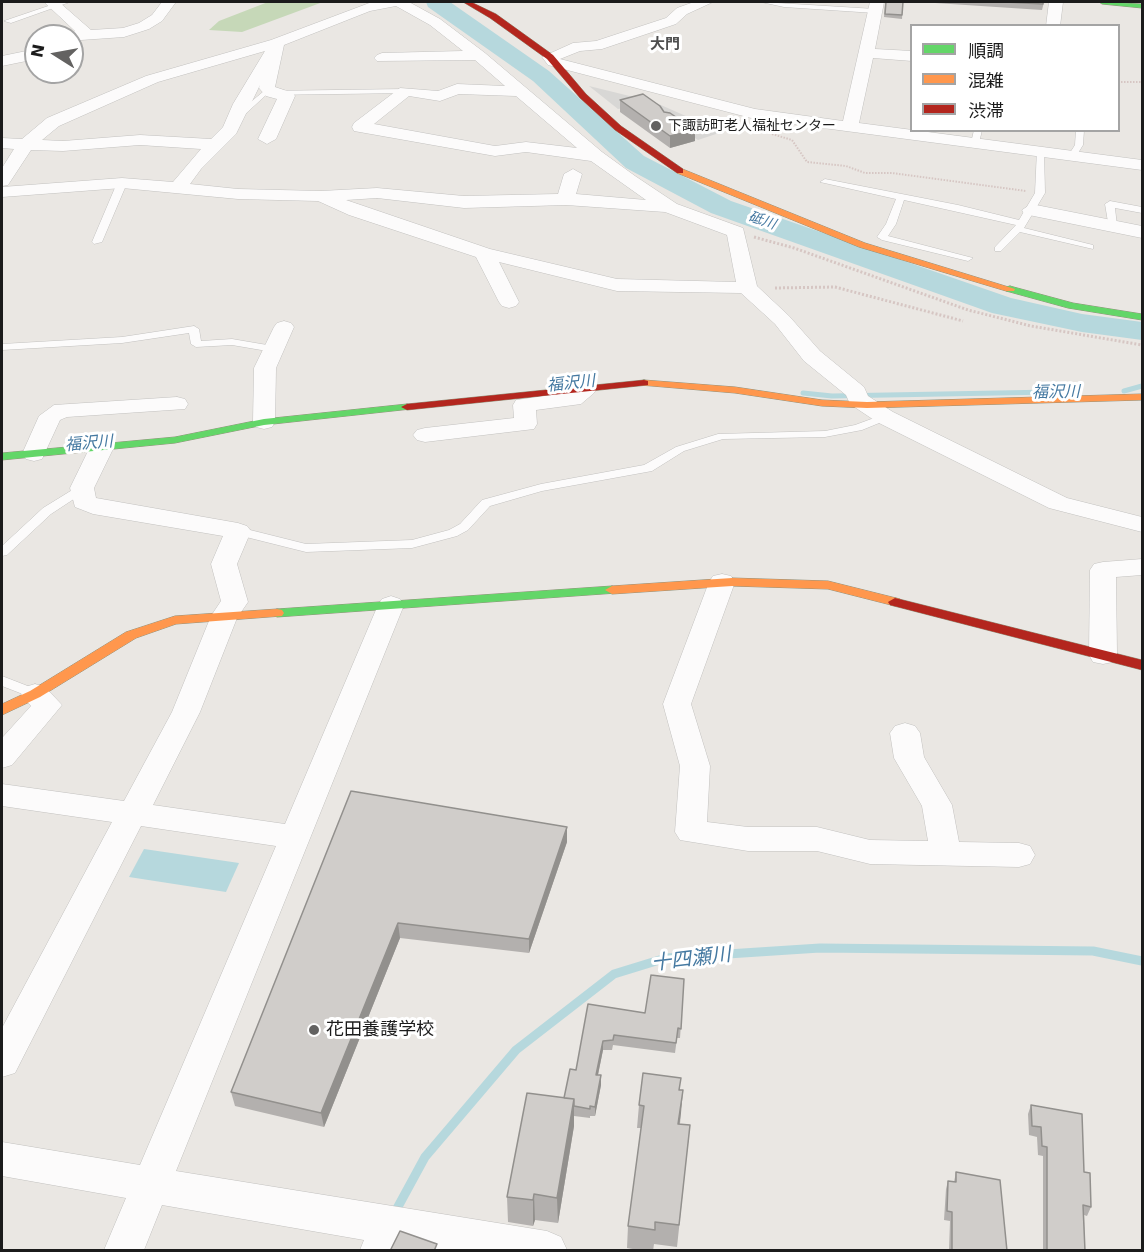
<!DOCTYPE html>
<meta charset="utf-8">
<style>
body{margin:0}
#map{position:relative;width:1144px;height:1252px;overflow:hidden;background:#eae7e3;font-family:"DejaVu Sans","Noto Sans JP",sans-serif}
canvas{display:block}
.frame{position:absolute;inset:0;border:3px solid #1b1b1b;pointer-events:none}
.legend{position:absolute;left:910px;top:24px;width:210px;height:108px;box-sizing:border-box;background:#fff;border:2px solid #a4a4a4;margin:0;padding:8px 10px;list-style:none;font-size:18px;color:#1b1b1b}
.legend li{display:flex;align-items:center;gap:12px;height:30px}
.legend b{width:30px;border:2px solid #a4a4a4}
.north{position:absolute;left:24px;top:24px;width:60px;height:60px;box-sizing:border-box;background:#fff;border:2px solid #a4a4a4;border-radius:50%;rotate:281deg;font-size:16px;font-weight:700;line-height:24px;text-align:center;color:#1b1b1b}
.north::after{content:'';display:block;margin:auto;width:21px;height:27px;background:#636261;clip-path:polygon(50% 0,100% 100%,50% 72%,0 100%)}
</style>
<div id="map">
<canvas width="1144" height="1252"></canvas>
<div class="frame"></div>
<ul class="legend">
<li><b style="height:8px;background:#63d668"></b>順調</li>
<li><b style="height:8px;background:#ff974d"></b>混雑</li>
<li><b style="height:8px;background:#b3261e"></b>渋滞</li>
</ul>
<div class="north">N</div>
</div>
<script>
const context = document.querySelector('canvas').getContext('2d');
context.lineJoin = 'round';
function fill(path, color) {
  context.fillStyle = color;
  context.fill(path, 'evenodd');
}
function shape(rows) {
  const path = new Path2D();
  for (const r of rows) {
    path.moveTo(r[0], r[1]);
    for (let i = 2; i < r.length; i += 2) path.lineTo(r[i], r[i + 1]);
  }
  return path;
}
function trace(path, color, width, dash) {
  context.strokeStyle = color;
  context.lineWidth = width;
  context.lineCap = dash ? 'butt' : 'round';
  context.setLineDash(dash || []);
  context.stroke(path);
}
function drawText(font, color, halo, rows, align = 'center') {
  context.font = font + ' "DejaVu Sans","Noto Sans JP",sans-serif';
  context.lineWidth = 6;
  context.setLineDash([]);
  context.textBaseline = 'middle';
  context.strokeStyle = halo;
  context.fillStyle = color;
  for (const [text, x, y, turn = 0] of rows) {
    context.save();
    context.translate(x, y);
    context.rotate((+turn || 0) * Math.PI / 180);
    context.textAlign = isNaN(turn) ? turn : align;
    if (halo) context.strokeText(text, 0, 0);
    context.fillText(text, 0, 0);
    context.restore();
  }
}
fill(shape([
 [268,2,323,2,242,32,209,30,219,21]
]), '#c6d8b8');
fill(shape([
 [589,86,654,102,722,132,698,140,643,104,618,109]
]), '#d8d7d5');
fill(shape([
 [144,849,239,863,226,892,129,877]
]), '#b6d8dd');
trace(shape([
 [1124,391,1142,386],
 [803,393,832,396,1053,392]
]), '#b6d8dd', 5);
trace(shape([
 [394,1214,425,1157,516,1050,614,974,666,958,820,948,1093,951,1142,961]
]), '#b6d8dd', 9);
fill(shape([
 [426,2,450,2,549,71,644,156,731,201,1011,298,1082,314,1142,322,1142,340,1082,332,992,313,711,213,626,168,533,81,428,7,426,2]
]), '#b6d8dd');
const lane = shape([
 [60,2,70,2,11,23,4,21,60,2],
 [761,2,875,9,879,11,875,13,784,7,761,2],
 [406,89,409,89,409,93,266,95,241,118,234,116,264,91,406,89],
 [974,130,982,130,979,143,975,146,971,143,974,130],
 [1076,130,1084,130,1083,145,1075,158,1072,159,1068,156,1075,145,1076,130],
 [1037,150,1044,152,1045,193,1024,228,1093,245,1093,249,1020,232,1001,251,995,251,995,247,1016,225,904,200,896,224,888,236,973,258,968,261,882,240,877,237,886,224,896,199,820,182,825,179,958,205,1019,220,1035,193,1037,150],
 [122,180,127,183,102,242,94,244,92,242,117,183,122,180],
 [1110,201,1142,207,1142,213,1115,208,1117,226,1109,228,1105,204,1110,201],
 [194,326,199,329,201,341,232,339,273,346,278,349,273,352,232,345,196,347,191,344,189,333,122,343,2,350,2,344,122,337,194,326],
 [885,414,889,415,889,419,862,430,825,437,723,439,684,451,652,471,542,491,490,506,468,530,457,536,412,548,306,552,234,534,232,531,238,527,306,544,412,540,449,530,460,524,482,500,541,484,644,465,676,447,718,434,825,431,855,425,885,414],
 [82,484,88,488,86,491,51,514,7,555,2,556,2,546,43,508,82,484],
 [2,676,38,690,40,693,33,698,2,686,2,676]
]);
const street = shape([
 [44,2,59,2,91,30,123,28,139,23,152,15,162,2,176,2,162,21,149,29,124,37,81,40,72,45,72,36,68,36,75,31,44,2],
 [372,2,409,2,440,19,485,53,602,152,635,176,677,204,743,228,757,286,789,316,820,351,864,387,868,396,893,412,1067,498,1142,517,1142,532,1049,508,877,422,850,404,846,395,804,361,775,324,741,293,617,291,499,262,519,302,516,306,509,308,502,306,499,302,476,257,349,215,318,201,238,199,122,188,2,197,2,187,122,178,173,182,201,149,140,145,63,151,31,150,8,185,2,186,2,168,14,149,2,148,2,138,22,139,47,118,146,76,271,40,372,2],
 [396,6,430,25,463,51,382,53,377,55,374,58,377,61,475,60,505,86,457,84,438,91,400,88,354,123,352,127,354,131,495,156,526,152,591,161,646,200,576,194,582,174,573,169,564,174,558,194,464,196,377,188,321,191,238,189,190,184,201,169,236,134,260,85,259,88,266,96,277,99,258,139,267,144,276,139,295,96,293,93,275,87,284,45,370,11,396,6],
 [265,51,233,104,223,127,211,139,140,135,63,141,42,140,59,126,158,82,265,51],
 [459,94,516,96,577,148,526,142,495,146,374,124,409,96,440,101,459,94],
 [377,198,464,208,566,205,665,212,727,235,736,282,617,279,490,249,346,200,377,198],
 [694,2,713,2,687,14,676,24,602,49,580,51,560,59,755,109,843,121,870,2,884,2,875,49,912,51,912,61,873,58,859,123,1142,160,1142,170,755,119,548,65,542,57,573,43,596,41,666,18,677,8,694,2],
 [1049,2,1063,2,1060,26,1046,26,1049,2],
 [36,49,36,59,2,66,2,56,36,49],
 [1031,204,1142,226,1142,238,1024,214,1022,210,1031,204],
 [284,321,291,323,294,327,276,368,275,422,272,427,264,429,256,427,253,422,254,368,274,327,277,323,284,321],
 [586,381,594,383,597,388,594,393,581,404,536,410,537,424,534,429,425,442,417,440,413,435,417,430,425,428,514,418,513,405,516,400,566,393,578,383,586,381],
 [177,397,185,399,188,404,185,409,67,417,60,420,42,459,34,461,26,459,22,454,39,416,54,405,177,397],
 [102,440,110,442,114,447,94,488,96,498,238,523,247,526,251,531,237,564,248,602,237,618,200,712,153,805,285,824,378,605,382,599,391,596,400,599,404,605,176,1171,547,1231,561,1237,567,1250,427,1250,404,1247,402,1250,360,1250,364,1240,162,1205,144,1250,104,1250,126,1198,2,1176,2,1142,140,1165,276,846,141,826,15,1073,2,1077,2,1028,112,822,2,806,2,784,124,801,172,712,211,616,221,601,211,564,223,536,93,514,75,507,70,488,90,447,94,442,102,440],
 [1142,559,1142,575,1116,577,1117,655,1113,662,1103,664,1093,662,1089,655,1090,570,1094,564,1103,562,1142,559],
 [722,574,731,576,735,582,691,704,710,766,707,822,748,827,817,827,870,840,928,841,922,806,894,758,890,733,895,726,905,723,915,726,920,733,924,757,952,805,959,842,1019,843,1030,846,1035,855,1030,864,1019,867,870,864,817,851,748,851,680,840,675,832,680,766,663,704,709,582,713,576,722,574],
 [35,684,45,687,62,705,12,765,2,768,2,738,31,706,21,694,25,687,35,684]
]);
const fast = shape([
 [1099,2,1142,4,1142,8,1102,4,1099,2],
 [1010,286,1073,303,1142,314,1142,320,1068,308,1006,291,1006,287,1010,286],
 [407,404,411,405,411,409,264,425,175,443,2,460,2,453,175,437,264,419,407,404],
 [612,586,619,590,617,593,277,617,270,613,277,609,612,586]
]);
const slow = shape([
 [680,168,865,243,1015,289,1014,291,1006,291,859,247,677,173,676,171,680,168],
 [644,380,735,387,822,400,867,402,1142,394,1142,400,867,408,822,406,735,393,640,385,640,381,644,380],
 [732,578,828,581,900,599,902,602,895,606,828,589,732,586,612,594,605,590,612,586,732,578],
 [277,609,282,610,284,613,282,616,176,624,136,638,40,697,2,715,2,704,30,691,126,632,175,616,277,609]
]);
const jam = shape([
 [463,2,471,2,496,14,553,55,586,94,621,126,683,169,683,173,677,173,615,130,580,98,547,59,490,18,463,2],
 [644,380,648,381,648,385,407,410,401,407,407,404,644,380],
 [895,598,1142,660,1142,670,890,605,888,602,895,598]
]);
trace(lane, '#c2c1bf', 1);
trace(street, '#c2c1bf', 1);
trace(fast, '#92927c', 1);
trace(slow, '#92927c', 1);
trace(jam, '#92927c', 1);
trace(shape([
 [1118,82,1142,82],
 [772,134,792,140,807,162,846,166,865,173,892,173,1026,191]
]), '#d6c6c3', 2, [1.5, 1.5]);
trace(shape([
 [754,237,794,248,968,310,1031,326,1142,345],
 [775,288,835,287,963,321]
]), '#d6c6c3', 3, [2, 2]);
fill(lane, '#fcfbfb');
fill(street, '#fcfbfb');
fill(fast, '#63d668');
fill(slow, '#ff974d');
fill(jam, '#b3261e');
fill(shape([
 [885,2,903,2,902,19,884,17],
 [920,2,1044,2,1042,10],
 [620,100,664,112,695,130,695,141,670,148,620,112],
 [351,791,567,842,529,953,400,938,324,1127,235,1106,231,1092],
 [684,979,680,1038,677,1038,675,1053,613,1045,612,1050,603,1050,598,1075,601,1075,601,1085,595,1116,590,1116,590,1118,574,1116,574,1126,558,1223,535,1220,533,1226,508,1222,507,1197,564,1098,576,1070,588,1004,645,1013],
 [680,1090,681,1113,680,1124,690,1125,677,1247,654,1244,653,1251,644,1251,627,1248,628,1226,641,1128,637,1128,639,1105],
 [1031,1105,1084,1172,1091,1207,1087,1216,1084,1215,1085,1251,1043,1251,1043,1156,1038,1155,1037,1137,1029,1135,1028,1114],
 [956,1172,1007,1251,949,1251,950,1221,944,1220,946,1189,948,1181,954,1182]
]), '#b3b0ae');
fill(shape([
 [695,130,695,141,670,148,670,136],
 [567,827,567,842,529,953,529,939],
 [398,923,400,938,324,1127,321,1113],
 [603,1041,603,1050,596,1084,596,1075],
 [601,1075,601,1085,595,1116,595,1107],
 [683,1090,681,1113,676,1146,678,1124],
 [574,1099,574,1126,558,1223,557,1198],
 [534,1194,535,1220,533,1226,533,1200]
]), '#92908d');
const building = shape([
 [886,2,903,2,902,15,885,14,886,2],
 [1005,2,1043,2,1043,4,1005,2],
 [643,94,660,106,664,112,670,113,695,130,670,136,620,100,643,94],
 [351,791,567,827,529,939,398,923,321,1113,231,1092,351,791],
 [651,975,684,979,681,1029,678,1028,676,1043,614,1035,613,1040,603,1041,596,1075,601,1075,595,1107,590,1106,590,1109,574,1106,574,1099,564,1098,570,1069,576,1070,588,1004,645,1013,651,975],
 [643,1073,681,1078,679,1090,683,1090,678,1124,690,1125,679,1225,655,1222,655,1230,628,1226,644,1106,639,1105,643,1073],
 [527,1093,574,1099,557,1198,534,1194,533,1200,507,1197,527,1093],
 [1031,1105,1082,1114,1084,1172,1090,1173,1091,1207,1083,1205,1085,1251,1047,1251,1047,1147,1042,1146,1041,1127,1032,1126,1031,1105],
 [956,1172,1000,1180,1007,1251,952,1251,952,1212,947,1211,948,1181,956,1182,956,1172],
 [400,1231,437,1244,434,1251,390,1251,400,1231]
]);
fill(building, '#d0cdca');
trace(building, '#92908d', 1.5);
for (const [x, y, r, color] of [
 [656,126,6,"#636261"],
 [314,1030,6,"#636261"]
]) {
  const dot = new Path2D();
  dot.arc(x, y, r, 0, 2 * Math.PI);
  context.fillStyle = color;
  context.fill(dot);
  trace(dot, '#fff', 2);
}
drawText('14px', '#1b1b1b', '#fff', [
 ["下諏訪町老人福祉センター",668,126]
], 'left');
drawText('italic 14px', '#4579a1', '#fff', [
 ["砥川",762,221,19]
]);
drawText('bold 15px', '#4e4e4e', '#fff', [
 ["大門",665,45]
]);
drawText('italic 16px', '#4579a1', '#fff', [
 ["福沢川",571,384,-6],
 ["福沢川",1056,393,-1],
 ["福沢川",89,444,-5]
]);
drawText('18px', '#1b1b1b', '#fff', [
 ["花田養護学校",326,1030]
], 'left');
drawText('italic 20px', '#4579a1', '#fff', [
 ["十四瀬川",691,960,-7]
]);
</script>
